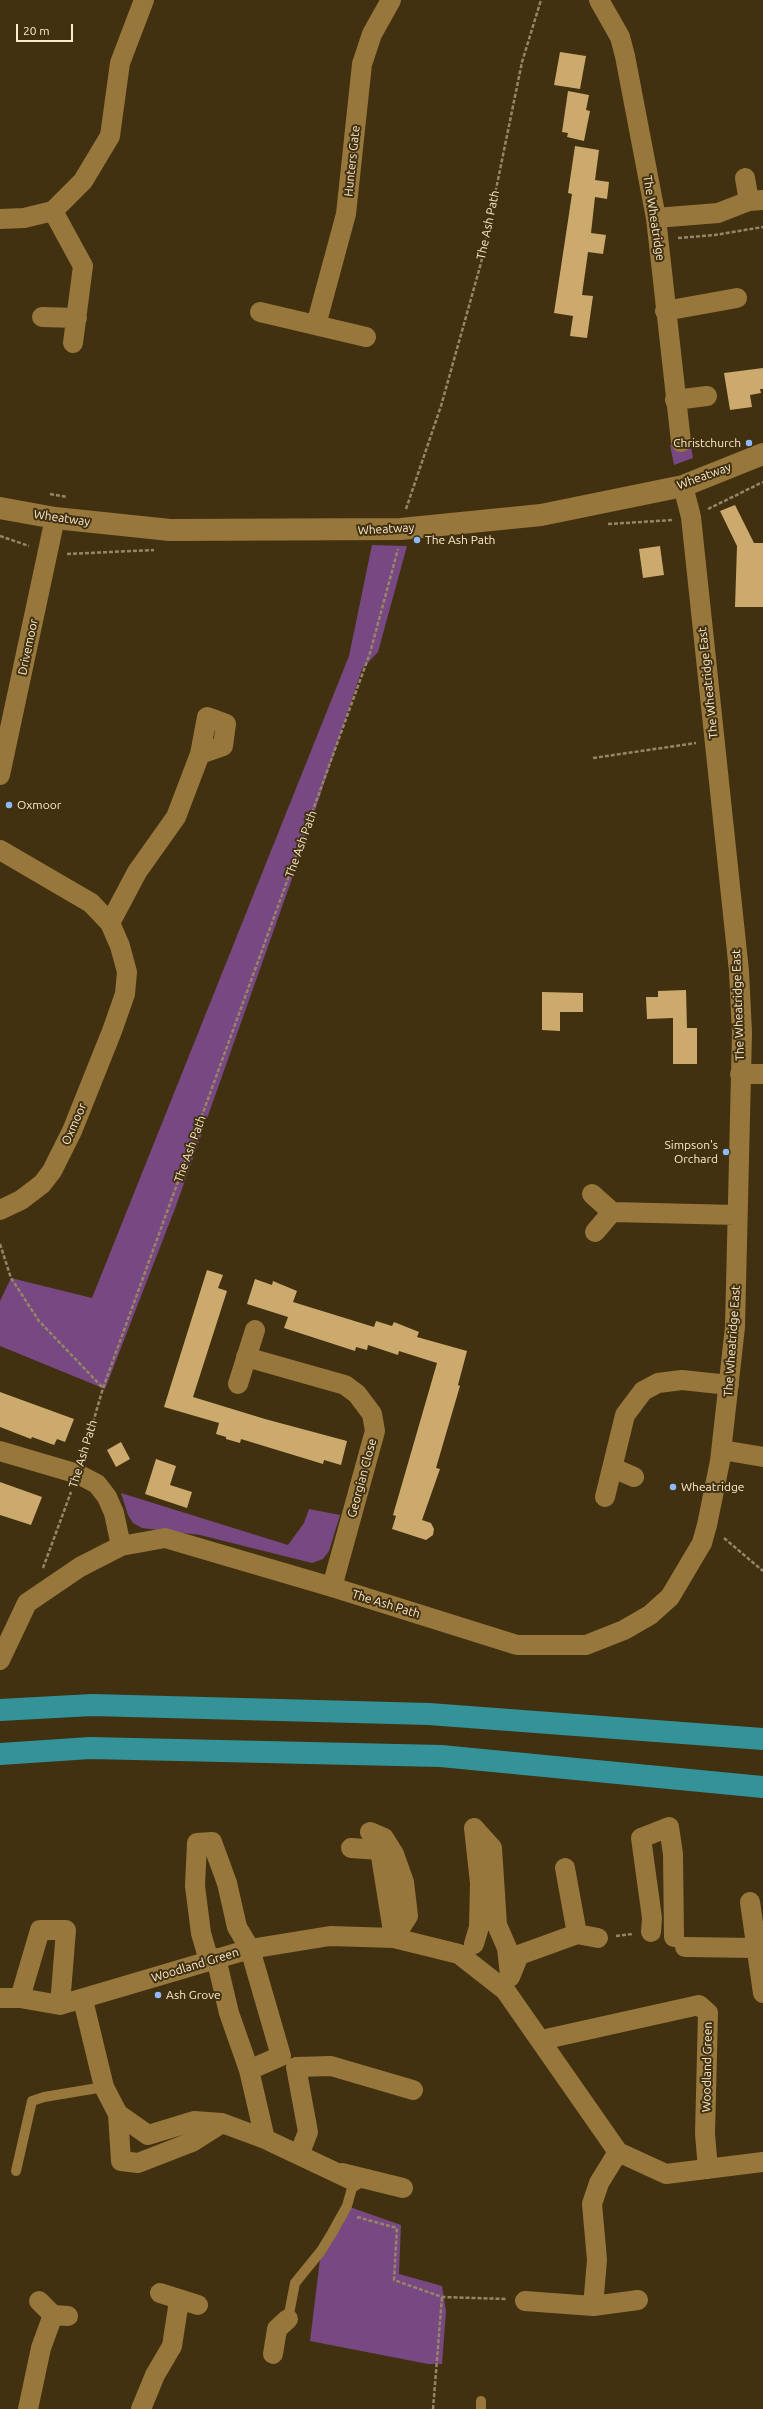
<!DOCTYPE html>
<style>
body{margin:0}
#map{position:relative;width:763px;height:2409px;overflow:hidden;background:#413110;font-family:Ubuntu,sans-serif}
canvas{display:block}
.scale{position:absolute;left:16px;top:24px;width:57px;height:18px;box-sizing:border-box;border:2px solid #fdebcd;border-top:0;padding-left:5px;font-size:12px;line-height:14px;white-space:nowrap;color:#fdebcd;-webkit-text-stroke:3px #413110;paint-order:stroke}
</style>
<div id="map">
<canvas width="763" height="2409"></canvas>
<div class="scale">20 m</div>
</div>
<script>
const context = document.querySelector('canvas').getContext('2d');
context.lineJoin = 'round';
function fill(path, color) {
  context.fillStyle = color;
  context.fill(path, 'evenodd');
}
function shape(rows) {
  const path = new Path2D();
  for (const r of rows) {
    path.moveTo(r[0], r[1]);
    for (let i = 2; i < r.length; i += 2) path.lineTo(r[i], r[i + 1]);
  }
  return path;
}
function trace(path, color, width, dash) {
  context.strokeStyle = color;
  context.lineWidth = width;
  context.lineCap = dash ? 'butt' : 'round';
  context.setLineDash(dash || []);
  context.stroke(path);
}
function drawText(font, color, halo, rows, align = 'center') {
  context.font = font + ' Ubuntu,sans-serif';
  context.lineWidth = 4;
  context.setLineDash([]);
  context.textBaseline = 'middle';
  context.strokeStyle = halo;
  context.fillStyle = color;
  for (const [text, x, y, turn = 0] of rows) {
    context.save();
    context.translate(x, y);
    context.rotate((+turn || 0) * Math.PI / 180);
    context.textAlign = isNaN(turn) ? turn : align;
    if (halo) context.strokeText(text, 0, 0);
    context.fillText(text, 0, 0);
    context.restore();
  }
}
fill(shape([
 [690,441,693,458,674,465,670,445],
 [372,545,407,546,378,652,362,669,299,859,176,1206,105,1389,0,1346,0,1301,11,1278,92,1298,349,656],
 [121,1493,288,1545,304,1523,309,1509,340,1515,329,1551,323,1559,312,1563,200,1535,142,1528,133,1523,128,1515],
 [347,2206,401,2225,399,2274,442,2286,446,2311,442,2364,428,2364,310,2341,321,2251]
]), '#784882');
fill(shape([
 [560,52,586,56,580,89,554,85],
 [568,91,589,95,586,110,590,111,584,141,567,137,568,133,562,132],
 [575,146,599,150,595,180,609,182,607,199,595,197,591,233,606,235,603,254,588,252,582,295,593,296,587,338,570,336,573,316,554,313,572,194,568,193],
 [763,368,763,389,760,389,761,393,750,395,752,407,730,410,724,373],
 [735,505,754,543,763,543,763,607,735,607,737,546,720,511],
 [660,546,664,575,643,578,639,549],
 [686,990,687,1028,697,1028,697,1064,673,1064,673,1018,647,1019,646,997,658,997,658,991],
 [542,992,583,993,583,1012,560,1012,560,1031,542,1030],
 [207,1270,223,1275,218,1288,227,1291,193,1397,265,1419,347,1441,341,1465,324,1460,323,1464,241,1439,240,1443,226,1439,226,1437,216,1434,219,1423,164,1407],
 [255,1279,272,1285,273,1281,297,1291,293,1302,374,1327,376,1321,392,1326,394,1322,419,1332,417,1337,467,1351,458,1385,460,1386,436,1468,440,1469,422,1520,431,1523,434,1529,433,1535,426,1540,392,1529,396,1516,393,1515,437,1363,399,1351,398,1355,368,1345,367,1350,356,1347,355,1351,284,1328,288,1317,247,1304],
 [0,1392,74,1419,65,1442,57,1439,54,1445,32,1437,31,1439,0,1427],
 [121,1442,130,1459,116,1467,107,1450],
 [156,1459,176,1466,170,1485,192,1492,187,1508,145,1494],
 [0,1482,42,1497,31,1525,0,1515]
]), '#ccaa6d');
trace(shape([
 [678,238,715,235,763,227],
 [50,494,67,497],
 [406,509,441,406,481,263,522,62,541,0],
 [708,509,763,482],
 [608,524,673,520],
 [0,536,29,546],
 [67,554,154,550],
 [593,758,696,743],
 [0,1244,11,1278,39,1321,103,1388],
 [83,1457,103,1388,370,653,398,549],
 [724,1538,763,1571],
 [43,1568,71,1492],
 [616,1936,633,1934],
 [357,2217,397,2228,394,2280,442,2297,506,2299],
 [433,2409,442,2297]
]), '#978666', 2.5, [4, 2]);
trace(shape([
 [16,2171,32,2101,44,2097,104,2087],
 [288,2319,295,2283,321,2251,332,2233,347,2206,354,2181],
 [481,2401,481,2409]
]), '#97773b', 10);
trace(shape([
 [599,0,620,37,625,56,656,218,681,442],
 [745,178,749,201],
 [53,211,83,266,73,343],
 [656,218,718,213,749,201,763,200],
 [0,219,24,218,53,211,83,181,110,136,120,63,144,0],
 [665,311,737,298],
 [260,312,366,337],
 [42,317,77,318],
 [316,325,346,214,362,64,372,34,391,0],
 [675,400,707,396],
 [0,775,55,518],
 [0,850,91,903,110,923,120,946,127,972,125,994,112,1031,72,1131,52,1171,42,1184,21,1200,0,1210],
 [110,923,137,872,176,817,200,754,207,717,226,724,223,746,200,754],
 [740,1074,763,1074],
 [592,1194,612,1212,737,1215],
 [595,1232,612,1212],
 [246,1357,345,1385,357,1394,372,1414,375,1431,332,1587],
 [238,1384,255,1330],
 [722,1450,763,1457],
 [0,1451,78,1474,97,1484,107,1497,114,1513,121,1546],
 [613,1468,634,1477],
 [605,1497,625,1415,643,1391,658,1383,682,1380,729,1385],
 [0,1660,27,1603,80,1567,121,1546,165,1538,332,1587,517,1645,586,1645,624,1630,650,1615,670,1597,702,1543,707,1525,720,1461,735,1327,742,1033,739,971,691,517,683,486],
 [370,1832,384,1838,394,1854,404,1882,408,1916,394,1938],
 [351,1848,380,1850,394,1938],
 [750,1902,763,1993],
 [651,1932,652,1918,641,1838,669,1827,673,1854,674,1937],
 [577,1934,598,1938],
 [474,1944,479,1927,480,1883,474,1828,492,1848,497,1925,507,1948,510,1975],
 [685,1947,756,1948],
 [209,1961,201,1933,195,1886,197,1843,212,1842,227,1883,237,1927,250,1949,281,2056,249,2070,229,2013,216,1958],
 [510,1977,519,1955,577,1934,565,1868],
 [0,1998,20,1998,60,2005,250,1949,330,1936,394,1938,459,1954,505,1990,618,2152,666,2174,763,2162],
 [20,1998,40,1930,66,1930,60,2005],
 [83,2000,104,2087,118,2114,148,2135,194,2121,222,2123,265,2139,354,2181],
 [546,2039,699,2005,708,2013,705,2134,708,2169],
 [249,2070,265,2139],
 [118,2114,121,2161,138,2163,192,2142,222,2123],
 [299,2155,308,2132,296,2067,331,2066,413,2090],
 [342,2173,403,2188],
 [160,2293,198,2305],
 [39,2301,53,2315,68,2316],
 [525,2301,593,2306,597,2260,592,2204,599,2183,618,2152],
 [593,2306,638,2300],
 [273,2354,277,2329,288,2319],
 [28,2409,41,2348,53,2315],
 [141,2409,155,2375,172,2346,179,2301]
]), '#97773b', 20);
trace(shape([
 [0,508,55,518,170,530,401,529,541,515,683,486,763,454]
]), '#97773b', 22);
trace(shape([
 [0,1710,92,1705,429,1714,763,1739],
 [0,1754,90,1748,441,1756,763,1787]
]), '#339399', 22);
for (const [x, y, r, color] of [
 [749,443,4,"#90b8fd"],
 [417,540,4,"#90b8fd"],
 [9,805,4,"#90b8fd"],
 [726,1152,4,"#90b8fd"],
 [673,1487,4,"#90b8fd"],
 [158,1995,4,"#90b8fd"]
]) {
  const dot = new Path2D();
  dot.arc(x, y, r, 0, 2 * Math.PI);
  context.fillStyle = color;
  context.fill(dot);
  trace(dot, '#413110', 1.5);
}
drawText('12px', '#fdebcd', '#413110', [
 ["Hunters Gate",352,161,-84],
 ["The Wheatridge",654,218,81],
 ["The Ash Path",488,225,-78],
 ["Wheatway",704,476,-20],
 ["Wheatway",62,518,8],
 ["Wheatway",386,529,-3],
 ["Drivemoor",28,647,-78],
 ["The Wheatridge East",708,683,-96],
 ["The Ash Path",301,844,-70],
 ["The Wheatridge East",738,1005,-92],
 ["Oxmoor",74,1124,-66],
 ["The Ash Path",190,1149,-70],
 ["The Wheatridge East",732,1341,-86],
 ["The Ash Path",83,1454,-73],
 ["Georgian Close",362,1478,-75],
 ["The Ash Path",386,1604,17],
 ["Woodland Green",195,1965,-17],
 ["Woodland Green",707,2067,-89]
]);
drawText('12px', '#fdebcd', '#413110', [
 ["Christchurch",741,443,"right"],
 ["The Ash Path",425,540],
 ["Oxmoor",17,805],
 ["Simpson's",718,1145,"right"],
 ["Orchard",718,1159,"right"],
 ["Wheatridge",681,1487],
 ["Ash Grove",166,1995]
], 'left');
</script>
